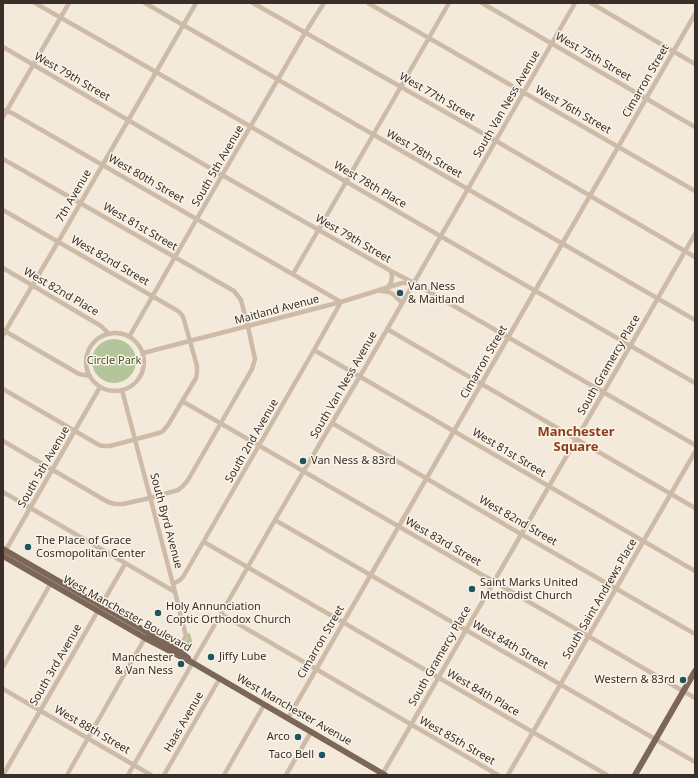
<!DOCTYPE html>
<style>
body{margin:0}
#map{position:relative;width:698px;height:778px;overflow:hidden;background:#f4eadc;font-family:"Noto Sans",sans-serif}
canvas{display:block}
.frame{position:absolute;inset:0;border:4px solid #392e28;pointer-events:none}
</style>
<div id="map">
<canvas width="698" height="778"></canvas>
<div class="frame"></div>
</div>
<script>
const context = document.querySelector('canvas').getContext('2d');
context.lineJoin = 'round';
function fill(path, color) {
  context.fillStyle = color;
  context.fill(path, 'evenodd');
}
function shape(rows) {
  const path = new Path2D();
  for (const r of rows) {
    if (r.length === 3) {
      path.moveTo(r[0] + r[2], r[1]);
      path.arc(r[0], r[1], r[2], 0, 2 * Math.PI);
      continue;
    }
    path.moveTo(r[0], r[1]);
    for (let i = 2; i < r.length; i += 2) path.lineTo(r[i], r[i + 1]);
  }
  return path;
}
function trace(path, color, width, dash) {
  context.strokeStyle = color;
  context.lineWidth = width;
  context.lineCap = dash ? 'butt' : 'round';
  context.setLineDash(dash || []);
  context.stroke(path);
}
function drawText(font, color, halo, rows, align = 'center') {
  context.font = font + ' "Noto Sans",sans-serif';
  context.lineWidth = 3;
  context.setLineDash([]);
  context.textBaseline = 'middle';
  context.strokeStyle = halo;
  context.fillStyle = color;
  for (const [text, x, y, turn = 0] of rows) {
    context.save();
    context.translate(x, y);
    context.rotate((+turn || 0) * Math.PI / 180);
    context.textAlign = isNaN(turn) ? turn : align;
    if (halo) context.strokeText(text, 0, 0);
    context.fillText(text, 0, 0);
    context.restore();
  }
}
fill(shape([
 [114,361,22],
 [190,633,193,646,190,647,190,649,188,652,182,648,188,638,187,634]
]), '#b4c49b');
trace(shape([
 [35,3,156,72,695,383],
 [145,3,695,320],
 [253,3,491,138,695,257],
 [368,3,695,191],
 [482,3,695,127],
 [591,3,695,64],
 [3,47,222,175,391,271,414,283,695,445],
 [3,110,12,113,341,302,314,350,183,577,180,580,173,584],
 [3,117,69,3],
 [3,159,234,291,241,300,248,327,255,359,252,369,188,480,183,486,178,490,150,498,123,504,115,504,108,502,3,441],
 [3,210,178,311,182,315,184,320,197,366,197,372,196,378,168,425,163,431,159,433,110,446,103,446,99,445,3,389],
 [3,268,101,326,109,334],
 [293,274,449,3],
 [387,288,389,286,391,282,392,277,391,271],
 [381,291,389,292,393,294,402,303],
 [387,329,695,508],
 [3,330,79,374,90,376],
 [115,362,29],
 [3,335,58,242,196,3],
 [129,337,210,196,305,33,324,3],
 [314,350,695,571],
 [143,353,341,302,402,283,414,283],
 [122,390,175,592,186,636,177,652],
 [182,401,695,698],
 [332,423,521,534,695,634],
 [3,492,175,592],
 [275,520,695,762],
 [204,542,607,775],
 [3,555,100,387],
 [221,614,316,669,498,775],
 [3,667,51,583],
 [3,689,151,775],
 [288,718,695,14],
 [3,775,125,564],
 [67,775,145,638],
 [128,775,275,520,342,406,366,366,575,3],
 [164,775,220,678],
 [224,775,264,705],
 [286,775,311,732],
 [382,775,695,234],
 [508,775,695,452]
]), '#cdbaa7', 4.5);
trace(shape([
 [3,549,178,650,188,658],
 [3,556,145,638,176,654,193,663,385,775],
 [635,775,695,671]
]), '#7c6658', 6);
for (const [x, y, r, color] of [
 [400,293,4,"#1b555d"],
 [303,461,4,"#1b555d"],
 [28,547,4,"#1b555d"],
 [472,589,4,"#1b555d"],
 [158,613,4,"#1b555d"],
 [211,657,4,"#1b555d"],
 [181,664,4,"#1b555d"],
 [683,680,4,"#1b555d"],
 [298,737,4,"#1b555d"],
 [322,755,4,"#1b555d"]
]) {
  const dot = new Path2D();
  dot.arc(x, y, r, 0, 2 * Math.PI);
  context.fillStyle = color;
  context.fill(dot);
  trace(dot, '#fbf4e9', 1.5);
}
drawText('11px', '#392e28', '#fbf4e9', [
 ["West 75th Street",593,57,30],
 ["West 79th Street",72,77,30],
 ["Cimarron Street",646,81,-60],
 ["West 77th Street",437,97,30],
 ["South Van Ness Avenue",507,104,-60],
 ["West 76th Street",573,110,30],
 ["West 78th Street",424,154,30],
 ["South 5th Avenue",218,166,-60],
 ["West 80th Street",146,179,30],
 ["West 78th Place",370,185,30],
 ["7th Avenue",74,196,-60],
 ["West 81st Street",140,227,30],
 ["West 79th Street",353,239,30],
 ["West 82nd Street",110,261,30],
 ["West 82nd Place",61,292,30],
 ["Maitland Avenue",277,310,-15],
 ["Cimarron Street",484,362,-60],
 ["South Gramercy Place",609,365,-60],
 ["South Van Ness Avenue",344,385,-60],
 ["South 2nd Avenue",252,441,-60],
 ["West 81st Street",509,453,31],
 ["South 5th Avenue",44,467,-60],
 ["South Byrd Avenue",166,521,75],
 ["West 82nd Street",518,521,30],
 ["West 83rd Street",443,542,30],
 ["South Saint Andrews Place",600,599,-60],
 ["West Manchester Boulevard",127,614,29],
 ["Cimarron Street",321,642,-60],
 ["West 84th Street",510,645,30],
 ["South Gramercy Place",440,656,-60],
 ["South 3rd Avenue",56,665,-60],
 ["West 84th Place",483,693,30],
 ["West Manchester Avenue",294,710,30],
 ["Haas Avenue",184,722,-60],
 ["West 88th Street",92,730,30],
 ["West 85th Street",457,741,30]
]);
drawText('11px', '#392e28', '#fbf4e9', [
 ["Van Ness",408,287],
 ["& Maitland",408,300],
 ["Van Ness & 83rd",311,461],
 ["The Place of Grace",36,541],
 ["Cosmopolitan Center",36,554],
 ["Saint Marks United",480,583],
 ["Methodist Church",480,596],
 ["Holy Annunciation",166,607],
 ["Coptic Orthodox Church",166,620],
 ["Jiffy Lube",219,657],
 ["Manchester",173,658,"right"],
 ["& Van Ness",173,671,"right"],
 ["Western & 83rd",675,680,"right"],
 ["Arco",290,737,"right"],
 ["Taco Bell",314,755,"right"]
], 'left');
drawText('11px', '#45592a', '#fbf4e9', [
 ["Circle Park",114,361]
]);
drawText('bold 13px', '#8d3d1c', '#fbf4e9', [
 ["Manchester",576,432],
 ["Square",576,447]
]);
</script>
